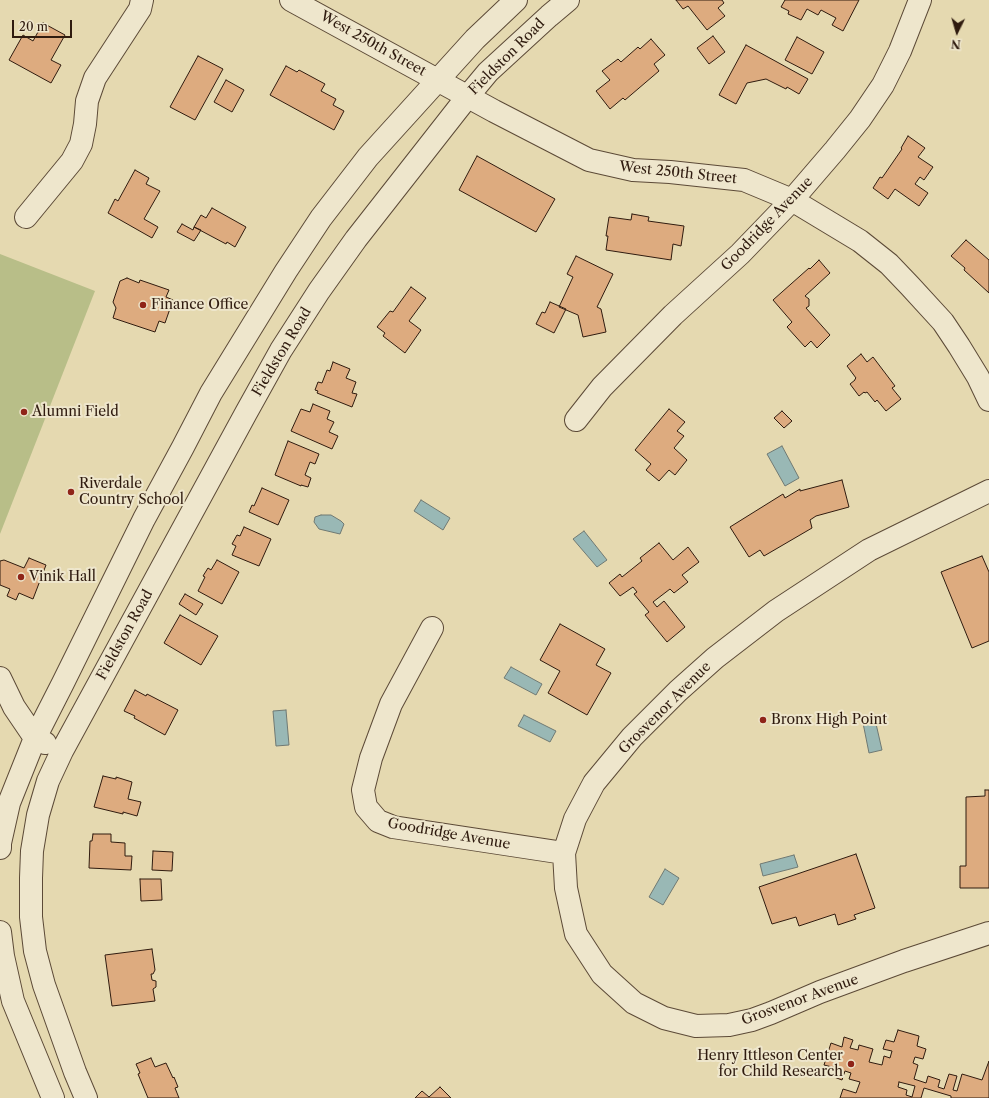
<!DOCTYPE html>
<style>
body{margin:0}
#map{position:relative;width:989px;height:1098px;overflow:hidden;background:#e5d9b0;font-family:"Libre Caslon Text",serif}
canvas{display:block}
.north{position:absolute;left:937px;top:12px;width:40px;height:40px;-webkit-text-stroke:3px #eee6cc;paint-order:stroke;rotate:185deg;font-size:11px;font-weight:700;line-height:16px;text-align:center;color:#2f1b0f}
.north::after{content:'';display:block;margin:auto;width:14px;height:18px;background:#2f1b0f;clip-path:polygon(50% 0,100% 100%,50% 72%,0 100%)}
.scale{position:absolute;left:12px;top:20px;width:60px;height:18px;box-sizing:border-box;border:2px solid #2f1b0f;border-top:0;padding-left:5px;font-size:12px;line-height:14px;white-space:nowrap;color:#2f1b0f;-webkit-text-stroke:3px #eee6cc;paint-order:stroke}
</style>
<div id="map">
<canvas width="989" height="1098"></canvas>
<div class="north">N</div>
<div class="scale">20 m</div>
</div>
<script>
const context = document.querySelector('canvas').getContext('2d');
context.lineJoin = 'round';
function fill(path, color) {
  context.fillStyle = color;
  context.fill(path, 'evenodd');
}
function shape(rows) {
  const path = new Path2D();
  for (const r of rows) {
    path.moveTo(r[0], r[1]);
    for (let i = 2; i < r.length; i += 2) path.lineTo(r[i], r[i + 1]);
  }
  return path;
}
function trace(path, color, width, dash) {
  context.strokeStyle = color;
  context.lineWidth = width;
  context.lineCap = dash ? 'butt' : 'round';
  context.setLineDash(dash || []);
  context.stroke(path);
}
function drawText(font, color, halo, rows, align = 'center') {
  context.font = font + ' "Libre Caslon Text",serif';
  context.lineWidth = 4;
  context.setLineDash([]);
  context.textBaseline = 'middle';
  context.strokeStyle = halo;
  context.fillStyle = color;
  for (const [text, x, y, turn = 0] of rows) {
    context.save();
    context.translate(x, y);
    context.rotate((+turn || 0) * Math.PI / 180);
    context.textAlign = isNaN(turn) ? turn : align;
    if (halo) context.strokeText(text, 0, 0);
    context.fillText(text, 0, 0);
    context.restore();
  }
}
fill(shape([
 [0,254,95,291,0,534]
]), '#b8be88');
const water = shape([
 [782,446,799,478,785,486,767,454,782,446],
 [421,500,450,518,443,530,414,511,421,500],
 [321,515,331,515,341,521,344,524,340,534,319,529,314,522,315,517,321,515],
 [584,531,607,560,597,567,573,539,584,531],
 [511,667,542,684,536,695,504,678,511,667],
 [286,710,289,745,276,746,273,711,286,710],
 [524,715,556,731,550,742,518,726,524,715],
 [874,715,882,750,869,753,862,718,874,715],
 [794,855,798,867,763,876,760,864,794,855],
 [665,869,679,878,663,905,649,897,665,869]
]);
fill(water, '#99b8b5');
trace(water, '#6f7973', 1);
const building = shape([
 [676,0,722,0,724,3,718,8,725,16,707,30,688,6,683,9,676,0],
 [785,0,859,0,843,31,832,25,836,18,821,10,818,15,807,9,801,20,788,14,789,11,781,7,785,0],
 [43,23,65,35,51,60,61,65,51,83,9,60,23,35,33,41,43,23],
 [713,36,725,52,709,64,697,48,713,36],
 [797,37,824,52,812,74,785,60,797,37],
 [651,39,665,55,654,64,659,71,625,100,623,98,610,109,596,91,610,80,602,71,618,59,621,62,638,47,640,49,651,39],
 [746,45,808,79,799,94,787,87,786,89,766,79,747,83,736,104,719,95,746,45],
 [198,56,223,69,195,120,170,107,198,56],
 [286,66,297,72,299,70,325,84,321,91,336,99,333,105,344,111,334,130,270,95,286,66],
 [226,80,244,90,232,112,214,102,226,80],
 [908,136,925,148,918,157,933,167,924,180,920,177,915,184,928,193,919,206,895,189,888,199,873,188,880,177,882,178,902,149,901,148,908,136],
 [477,156,555,199,536,232,459,190,477,156],
 [135,170,149,178,146,184,160,191,144,219,158,227,152,238,108,213,115,199,118,201,135,170],
 [212,208,246,227,235,247,227,242,226,244,194,227,201,215,206,218,212,208],
 [632,214,649,217,648,221,684,226,681,246,673,244,671,260,606,250,608,236,606,236,609,217,631,220,632,214],
 [182,224,193,230,194,227,201,230,194,241,177,232,182,224],
 [966,240,989,260,989,293,964,270,965,268,951,256,966,240],
 [576,256,613,274,597,307,601,309,606,332,583,337,578,315,559,307,573,277,567,274,576,256],
 [819,260,830,273,805,296,809,299,809,306,806,308,830,335,817,348,811,341,805,347,787,327,792,322,773,300,809,268,810,269,819,260],
 [127,278,139,283,140,280,169,290,166,297,173,300,165,323,159,321,155,332,113,318,116,308,113,302,120,281,127,278],
 [411,287,426,298,409,321,421,330,405,353,383,336,385,333,377,327,390,311,393,312,411,287],
 [550,302,566,309,554,333,536,324,542,312,545,313,550,302],
 [861,354,867,362,873,357,895,386,892,388,901,399,886,411,877,400,875,402,867,392,865,393,864,392,859,396,850,384,855,380,855,379,856,378,847,366,861,354],
 [333,362,350,369,346,378,356,382,352,393,357,394,352,407,317,393,318,391,315,390,318,382,322,383,327,370,330,371,333,362],
 [313,404,330,411,327,419,334,422,329,432,338,436,332,449,291,431,301,409,310,412,313,404],
 [669,409,685,422,677,431,684,436,674,448,687,460,675,475,669,470,659,481,646,470,651,464,635,450,669,409],
 [782,411,792,421,784,428,774,418,782,411],
 [288,441,319,454,315,464,310,462,305,475,311,478,308,487,301,485,301,486,275,475,288,441],
 [842,480,849,507,816,516,810,520,812,528,764,556,760,550,749,557,730,527,783,494,785,498,800,489,800,491,842,480],
 [262,488,289,500,278,525,249,512,252,505,254,506,262,488],
 [244,527,271,539,259,566,232,555,236,546,232,544,237,535,240,536,244,527],
 [659,543,673,560,688,547,699,562,682,575,688,582,674,593,670,589,653,602,657,607,664,601,685,627,667,642,645,615,649,612,634,594,637,592,633,587,620,596,609,583,620,574,622,577,642,561,640,558,659,543],
 [982,556,989,572,989,641,972,648,941,572,982,556],
 [29,558,46,565,33,599,19,593,16,600,7,596,10,589,0,585,0,561,4,560,24,568,29,558],
 [217,560,239,572,222,604,198,591,205,577,203,576,208,568,211,570,217,560],
 [185,594,203,604,196,615,179,604,185,594],
 [180,615,218,636,201,665,164,643,180,615],
 [560,624,605,649,596,665,611,673,587,715,548,693,560,671,540,660,560,624],
 [135,690,146,696,147,694,178,710,165,735,134,718,135,716,124,711,135,690],
 [103,776,116,779,116,777,132,782,128,799,141,802,137,816,123,812,123,814,94,807,103,776],
 [985,790,989,790,989,888,960,888,960,866,966,866,966,797,985,796,985,790],
 [93,834,111,834,111,842,125,843,125,856,132,856,131,870,89,868,90,841,92,841,93,834],
 [153,851,173,852,172,871,152,870,153,851],
 [856,854,875,908,854,915,856,919,838,925,835,914,799,926,796,917,772,924,759,887,856,854],
 [140,879,161,879,162,900,141,901,140,879],
 [152,949,155,970,153,974,151,974,152,980,156,981,156,987,153,989,155,1001,112,1006,105,955,152,949],
 [898,1030,919,1036,917,1046,926,1049,923,1059,915,1057,913,1063,918,1065,914,1079,926,1083,928,1076,940,1080,938,1087,944,1089,949,1074,957,1076,953,1090,957,1091,962,1074,982,1080,989,1061,989,1098,951,1098,951,1096,924,1088,921,1098,840,1098,843,1089,856,1093,860,1082,849,1079,851,1073,845,1071,842,1080,834,1077,836,1068,824,1065,831,1043,842,1047,844,1037,853,1040,850,1048,858,1050,859,1045,873,1049,869,1062,882,1065,884,1056,890,1058,892,1051,883,1049,886,1040,894,1042,898,1030],
 [899,1082,915,1086,912,1097,906,1095,907,1090,898,1087,899,1082],
 [151,1058,155,1067,166,1063,173,1078,174,1077,178,1087,175,1088,179,1098,148,1098,138,1074,140,1073,136,1064,151,1058],
 [440,1087,451,1098,415,1098,422,1091,429,1097,440,1087]
]);
fill(building, '#ddab7f');
trace(building, '#2f1b0f', 1);
const street = shape([
 [291,0,494,111,589,160,633,170,670,172,744,180,792,200,860,241,889,264,910,286,943,322,959,346,978,377,989,400],
 [26,217,72,161,81,144,85,124,87,101,95,78,140,9,142,0],
 [576,420,602,387,673,315,740,254,792,200,835,150,860,119,883,85,900,51,920,0],
 [989,491,869,550,776,611,715,658,678,691,632,737,594,783,575,819,564,853,566,888,576,934,602,974,634,1003,664,1018,696,1026,729,1025,752,1020,771,1013,820,992,904,961,989,933],
 [432,628,391,704,371,758,363,790,366,807,378,821,393,827,564,853],
 [0,678,14,707,35,738,45,743],
 [0,848,0,843,9,803,35,738,63,683,144,519,183,447,211,393,286,271,321,218,368,157,475,39,516,0],
 [0,932,3,956,13,1001,53,1098],
 [86,1098,75,1072,44,985,35,951,31,917,31,878,32,851,38,815,48,781,62,751,246,413,281,350,319,291,356,239,468,96,488,72,549,16,568,0]
]);
trace(street, '#5c4a37', 24);
trace(street, '#eee6cc', 22);
for (const [x, y, r, color] of [
 [143,305,4,"#8f2418"],
 [24,412,4,"#8f2418"],
 [71,492,4,"#8f2418"],
 [21,577,4,"#8f2418"],
 [763,720,4,"#8f2418"],
 [851,1064,4,"#8f2418"]
]) {
  const dot = new Path2D();
  dot.arc(x, y, r, 0, 2 * Math.PI);
  context.fillStyle = color;
  context.fill(dot);
  trace(dot, '#eee6cc', 1.5);
}
drawText('14px', '#2f1b0f', '#eee6cc', [
 ["West 250th Street",373,44,29],
 ["Fieldston Road",507,57,-45],
 ["West 250th Street",678,173,6],
 ["Goodridge Avenue",767,224,-46],
 ["Fieldston Road",282,352,-59],
 ["Fieldston Road",125,635,-61],
 ["Grosvenor Avenue",665,708,-45],
 ["Goodridge Avenue",449,834,10],
 ["Grosvenor Avenue",800,1000,-20]
]);
drawText('14px', '#2f1b0f', '#eee6cc', [
 ["Finance Office",151,305],
 ["Alumni Field",32,412],
 ["Riverdale",79,484],
 ["Country School",79,500],
 ["Vinik Hall",29,577],
 ["Bronx High Point",771,720],
 ["Henry Ittleson Center",843,1056,"right"],
 ["for Child Research",843,1072,"right"]
], 'left');
</script>
